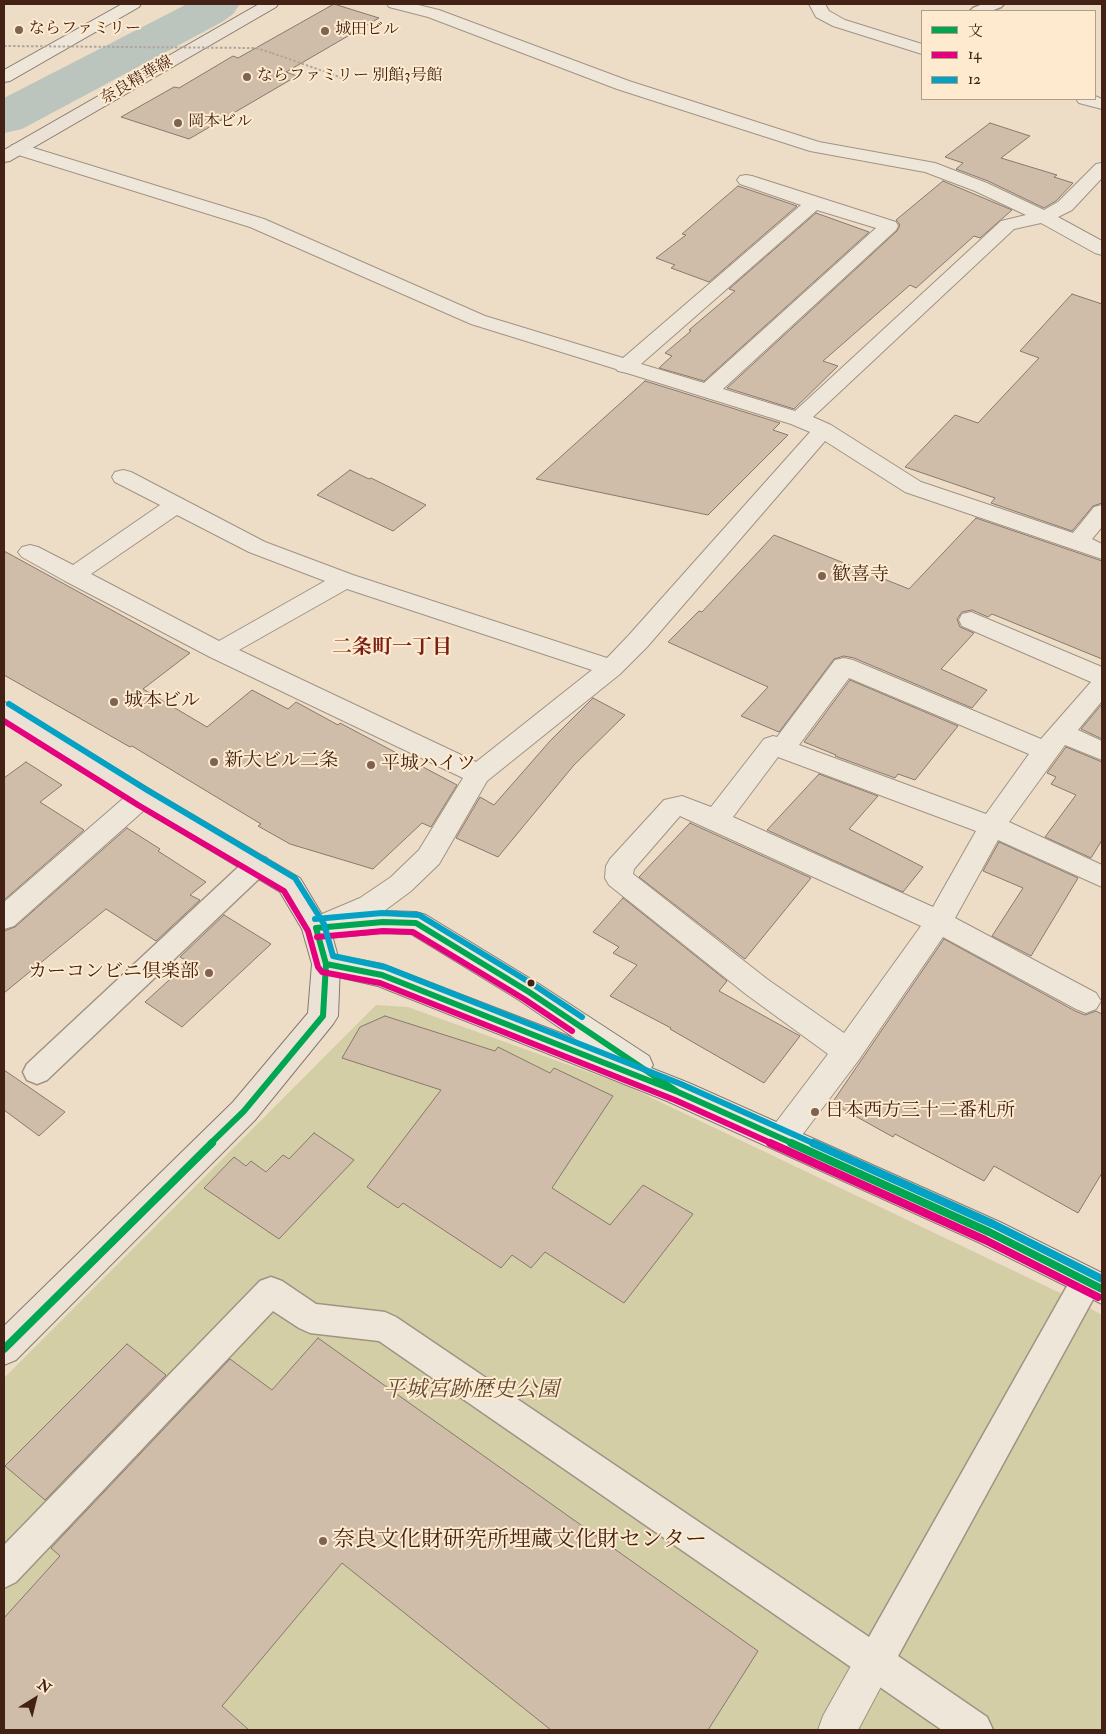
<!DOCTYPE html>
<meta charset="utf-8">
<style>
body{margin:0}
#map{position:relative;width:1106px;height:1734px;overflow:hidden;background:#edddc6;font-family:"IM FELL Double Pica","Noto Serif JP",serif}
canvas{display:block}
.frame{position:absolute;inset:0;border:5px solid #432215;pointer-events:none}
.legend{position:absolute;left:921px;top:10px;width:175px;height:90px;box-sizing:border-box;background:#feebcf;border:1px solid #b39b85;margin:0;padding:6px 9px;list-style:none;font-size:15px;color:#432215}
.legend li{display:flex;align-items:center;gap:10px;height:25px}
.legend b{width:25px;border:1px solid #b39b85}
.north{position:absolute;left:10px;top:1674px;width:50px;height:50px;-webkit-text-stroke:4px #feebcf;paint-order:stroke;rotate:36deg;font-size:14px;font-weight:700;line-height:20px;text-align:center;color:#432215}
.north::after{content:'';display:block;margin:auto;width:18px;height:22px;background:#432215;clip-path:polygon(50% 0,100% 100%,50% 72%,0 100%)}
</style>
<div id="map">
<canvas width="1106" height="1734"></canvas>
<div class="frame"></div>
<ul class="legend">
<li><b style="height:6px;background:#00a651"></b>文</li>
<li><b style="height:6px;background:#e5007d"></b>14</li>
<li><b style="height:6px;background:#03a2c5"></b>12</li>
</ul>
<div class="north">N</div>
</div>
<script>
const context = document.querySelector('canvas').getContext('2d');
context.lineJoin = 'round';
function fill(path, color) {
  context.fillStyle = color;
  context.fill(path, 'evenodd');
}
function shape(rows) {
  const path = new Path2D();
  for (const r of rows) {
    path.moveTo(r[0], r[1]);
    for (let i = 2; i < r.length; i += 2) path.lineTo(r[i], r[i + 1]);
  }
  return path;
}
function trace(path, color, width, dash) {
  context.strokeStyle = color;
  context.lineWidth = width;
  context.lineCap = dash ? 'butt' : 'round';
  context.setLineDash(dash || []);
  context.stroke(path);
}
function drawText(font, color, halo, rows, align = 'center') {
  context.font = font + ' "IM FELL Double Pica","Noto Serif JP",serif';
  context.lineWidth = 4;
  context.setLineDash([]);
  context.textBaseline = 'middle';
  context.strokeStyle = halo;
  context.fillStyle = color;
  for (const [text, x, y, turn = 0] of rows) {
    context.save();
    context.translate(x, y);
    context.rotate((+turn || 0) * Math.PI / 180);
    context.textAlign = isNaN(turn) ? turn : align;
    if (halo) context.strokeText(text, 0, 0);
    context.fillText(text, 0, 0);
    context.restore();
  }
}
fill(shape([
 [376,1005,408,1007,627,1086,1077,1301,1102,1315,1102,1730,4,1730,4,1378]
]), '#d4cea7');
fill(shape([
 [187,4,240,4,233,14,222,22,22,129,4,133,4,98,187,4]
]), '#bbc4bd');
const building = shape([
 [334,4,379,18,286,72,297,76,189,139,121,117,174,87,179,88,233,56,238,58,334,4],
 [990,123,1030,136,1001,158,1057,175,1054,177,1073,183,1056,201,1044,208,988,181,956,169,963,163,945,157,990,123],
 [943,181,1012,210,980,238,974,236,916,288,910,285,823,361,838,366,794,409,727,388,897,231,900,225,896,220,943,181],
 [738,186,797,206,709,282,671,268,675,265,656,258,686,235,682,234,738,186],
 [816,213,869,232,704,381,659,368,672,356,665,353,691,331,689,330,735,291,729,289,816,213],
 [1072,294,1102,304,1102,503,1093,506,1072,531,991,503,995,498,905,467,955,415,978,423,1039,358,1020,351,1072,294],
 [645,381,780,423,773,430,788,435,708,515,536,479,645,381],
 [350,470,369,479,371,478,426,505,393,531,317,495,350,470],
 [976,518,1102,561,1102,659,992,614,988,617,972,610,962,612,957,619,960,627,974,633,941,669,987,690,972,708,854,658,844,656,834,659,779,732,741,716,768,687,668,642,699,611,702,612,774,535,909,589,976,518],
 [4,551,190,653,143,689,207,727,252,690,288,709,296,702,338,725,340,723,457,785,431,827,422,823,373,869,290,844,258,826,261,824,132,746,130,747,4,675,4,551],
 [850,680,958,726,915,780,898,774,895,778,835,756,836,755,804,742,850,680],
 [593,698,625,715,574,765,498,857,456,838,480,797,494,805,550,741,593,698],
 [1102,704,1102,739,1081,729,1102,704],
 [1066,747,1102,762,1102,840,1091,858,1045,837,1076,795,1051,784,1056,777,1047,773,1066,747],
 [26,762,62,785,40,802,84,830,4,900,4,778,26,762],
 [819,774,878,796,849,829,923,867,903,892,767,830,819,774],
 [690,823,811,878,745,959,639,877,690,823],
 [127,828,160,849,158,851,206,882,190,895,200,900,156,941,106,909,4,993,4,931,15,927,127,828],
 [999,842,1078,878,1031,956,992,936,1023,888,983,871,999,842],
 [623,898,727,981,719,991,800,1036,764,1083,670,1029,671,1028,610,996,637,965,613,953,619,947,593,932,623,898],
 [224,915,271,944,182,1027,145,1002,189,962,180,957,224,915],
 [944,939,1075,1011,1085,1015,1096,1011,1102,1014,1102,1173,1078,1213,994,1166,984,1181,895,1134,893,1137,832,1103,944,939],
 [385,1016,495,1051,498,1047,550,1073,554,1068,613,1096,552,1188,610,1225,643,1185,693,1214,624,1303,545,1252,531,1268,512,1255,501,1268,403,1203,398,1208,367,1187,441,1090,342,1058,360,1027,385,1016],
 [4,1070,65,1112,39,1136,4,1110,4,1070],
 [314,1133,354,1160,279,1239,204,1188,234,1157,246,1166,251,1161,266,1172,283,1155,289,1159,314,1133],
 [318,1338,758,1651,708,1730,551,1730,342,1563,222,1706,249,1730,4,1730,4,1618,60,1556,51,1548,230,1359,272,1390,318,1338],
 [127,1344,166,1375,45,1500,5,1466,127,1344]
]);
fill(building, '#d0bda9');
trace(building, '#87796d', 1);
const lane = shape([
 [983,4,1004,4,1001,7,991,11,970,11,973,8,983,4],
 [257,855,266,858,270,865,266,872,47,1080,37,1084,27,1080,23,1072,27,1064,248,858,257,855],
 [1086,1268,1097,1272,1102,1282,1097,1292,898,1656,987,1717,993,1730,942,1730,379,1341,310,1333,299,1328,273,1311,16,1582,4,1588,4,1545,260,1281,271,1277,282,1281,316,1304,385,1312,396,1317,869,1637,1075,1272,1086,1268]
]);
const street = shape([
 [387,4,414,4,439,10,629,81,819,142,935,163,987,183,1044,210,1058,202,1096,164,1102,163,1102,178,1072,210,1058,217,1102,241,1102,255,1095,253,1041,223,1014,229,813,417,831,425,921,482,1073,533,1094,507,1102,505,1102,527,1092,539,1102,544,1102,559,905,492,825,441,647,647,620,674,487,781,439,864,411,891,380,914,318,939,308,936,304,928,308,920,360,898,391,877,419,850,463,778,210,657,65,581,22,557,18,552,22,547,30,545,38,547,73,565,160,505,115,482,112,477,115,472,123,470,131,472,265,542,353,575,607,658,629,635,810,432,791,424,627,373,618,371,616,369,471,324,250,227,12,153,9,149,12,145,18,144,24,145,264,219,485,316,623,358,801,205,740,184,737,180,740,176,746,175,752,176,896,222,898,226,896,230,723,389,795,411,1001,221,1026,215,975,191,925,172,810,151,617,89,428,17,389,7,387,4],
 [817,210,876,228,704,383,641,364,817,210],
 [177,515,249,552,325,581,219,641,91,574,177,515],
 [347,589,592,670,476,762,239,650,347,589],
 [809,4,825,4,829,11,845,20,922,44,922,54,833,26,816,17,809,4],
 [1095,96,1102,99,1102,109,1079,103,1076,99,1095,99,1095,96],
 [971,612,1102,667,1102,701,1078,730,1102,741,1102,760,1065,745,1009,822,1102,865,1102,887,998,840,955,918,1096,993,1101,1001,1096,1009,1086,1013,1076,1009,943,937,858,1061,793,1147,782,1151,771,1147,766,1138,771,1129,828,1054,747,995,609,885,605,878,606,866,610,859,664,800,682,796,711,807,764,739,773,736,777,737,835,660,844,658,853,660,1041,739,1091,682,962,626,959,620,962,614,971,612],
 [849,678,1029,754,986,814,799,745,849,678],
 [778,757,976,831,933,907,733,817,778,757],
 [680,816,921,926,844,1033,767,979,633,874,634,869,680,816],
 [142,787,151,790,155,797,151,804,14,926,4,929,4,902,133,790,142,787],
 [875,1643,889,1648,894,1662,858,1730,818,1730,823,1716,861,1648,875,1643]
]);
const secondary = shape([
 [122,4,141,4,139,7,10,81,4,82,4,70,122,4],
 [383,911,416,912,426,915,539,984,649,1056,653,1065,651,1068,689,1083,1000,1222,1102,1273,1102,1304,978,1242,667,1101,378,986,316,972,312,964,316,956,326,953,382,964,576,1039,519,1000,411,934,383,933,316,939,306,936,302,928,306,920,316,917,383,911]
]);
const primary = shape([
 [259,4,278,4,276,7,10,161,4,162,4,150,259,4],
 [4,702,13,705,151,790,300,878,330,928,340,964,338,1016,333,1024,255,1120,16,1360,4,1365,4,1326,233,1102,308,1013,312,964,302,929,280,892,133,804,4,723,4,702]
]);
trace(lane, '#a09384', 3);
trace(street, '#a09384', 2);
trace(secondary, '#87796d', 2);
trace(primary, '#87796d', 2);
trace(shape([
 [272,53,348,80]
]), '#afa69c', 2, [2.5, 2]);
fill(lane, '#efe6da');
fill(street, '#efe6da');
fill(secondary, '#efe6da');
fill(primary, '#ebe2d5');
trace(shape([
 [4,46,256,48,272,53]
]), '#afa69c', 2, [2.5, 2]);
trace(shape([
 [326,964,382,975,678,1092,794,1144],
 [210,1144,244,1111,323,1016,326,964,316,928,383,922,416,923,529,992,678,1092]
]), '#00a651', 6);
trace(shape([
 [791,1143,989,1232,1102,1289],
 [4,1349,212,1143]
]), '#00a651', 8);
trace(shape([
 [4,721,138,805,284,891,308,931,318,967,322,972,380,983,675,1100,773,1144],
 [317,937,383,931,413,932,524,999,572,1031]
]), '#e5007d', 6);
trace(shape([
 [770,1143,985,1240,1098,1297]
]), '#e5007d', 8);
trace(shape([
 [9,704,147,790,295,878,324,924,333,956,385,967,681,1084,815,1144],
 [315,919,382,913,419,915,534,985,582,1017]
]), '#03a2c5', 6);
trace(shape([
 [813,1143,993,1224,1102,1279]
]), '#03a2c5', 8);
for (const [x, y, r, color] of [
 [19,30,5,"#7e6353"],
 [325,31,5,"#7e6353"],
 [247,77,5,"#7e6353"],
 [178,123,5,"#7e6353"],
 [822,576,5,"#7e6353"],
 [114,702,5,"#7e6353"],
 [214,762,5,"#7e6353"],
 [371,765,5,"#7e6353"],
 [209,973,5,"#7e6353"],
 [531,983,4.5,"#432215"],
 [815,1112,5,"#7e6353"],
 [323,1541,5,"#7e6353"]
]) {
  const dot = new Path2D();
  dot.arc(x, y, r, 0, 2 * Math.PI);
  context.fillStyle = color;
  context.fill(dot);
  trace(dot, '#feebcf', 2);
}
drawText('16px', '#432215', '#feebcf', [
 ["ならファミリー",29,30],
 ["城田ビル",335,31],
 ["ならファミリー 別館3号館",257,77],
 ["岡本ビル",188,123]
], 'left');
drawText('16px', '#432215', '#feebcf', [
 ["奈良精華線",137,81,-30]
]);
drawText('19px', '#432215', '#feebcf', [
 ["歓喜寺",832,576],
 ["城本ビル",124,702],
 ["新大ビル二条",224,762],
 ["平城ハイツ",381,765],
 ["カーコンビニ倶楽部",199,973,"right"],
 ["日本西方三十二番札所",825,1112]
], 'left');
drawText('bold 20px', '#7a1f14', '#feebcf', [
 ["二条町一丁目",392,649]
]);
drawText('italic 22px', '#624a33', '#feebcf', [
 ["平城宮跡歴史公園",471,1391]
]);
drawText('22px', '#432215', '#feebcf', [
 ["奈良文化財研究所埋蔵文化財センター",333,1541]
], 'left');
</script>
